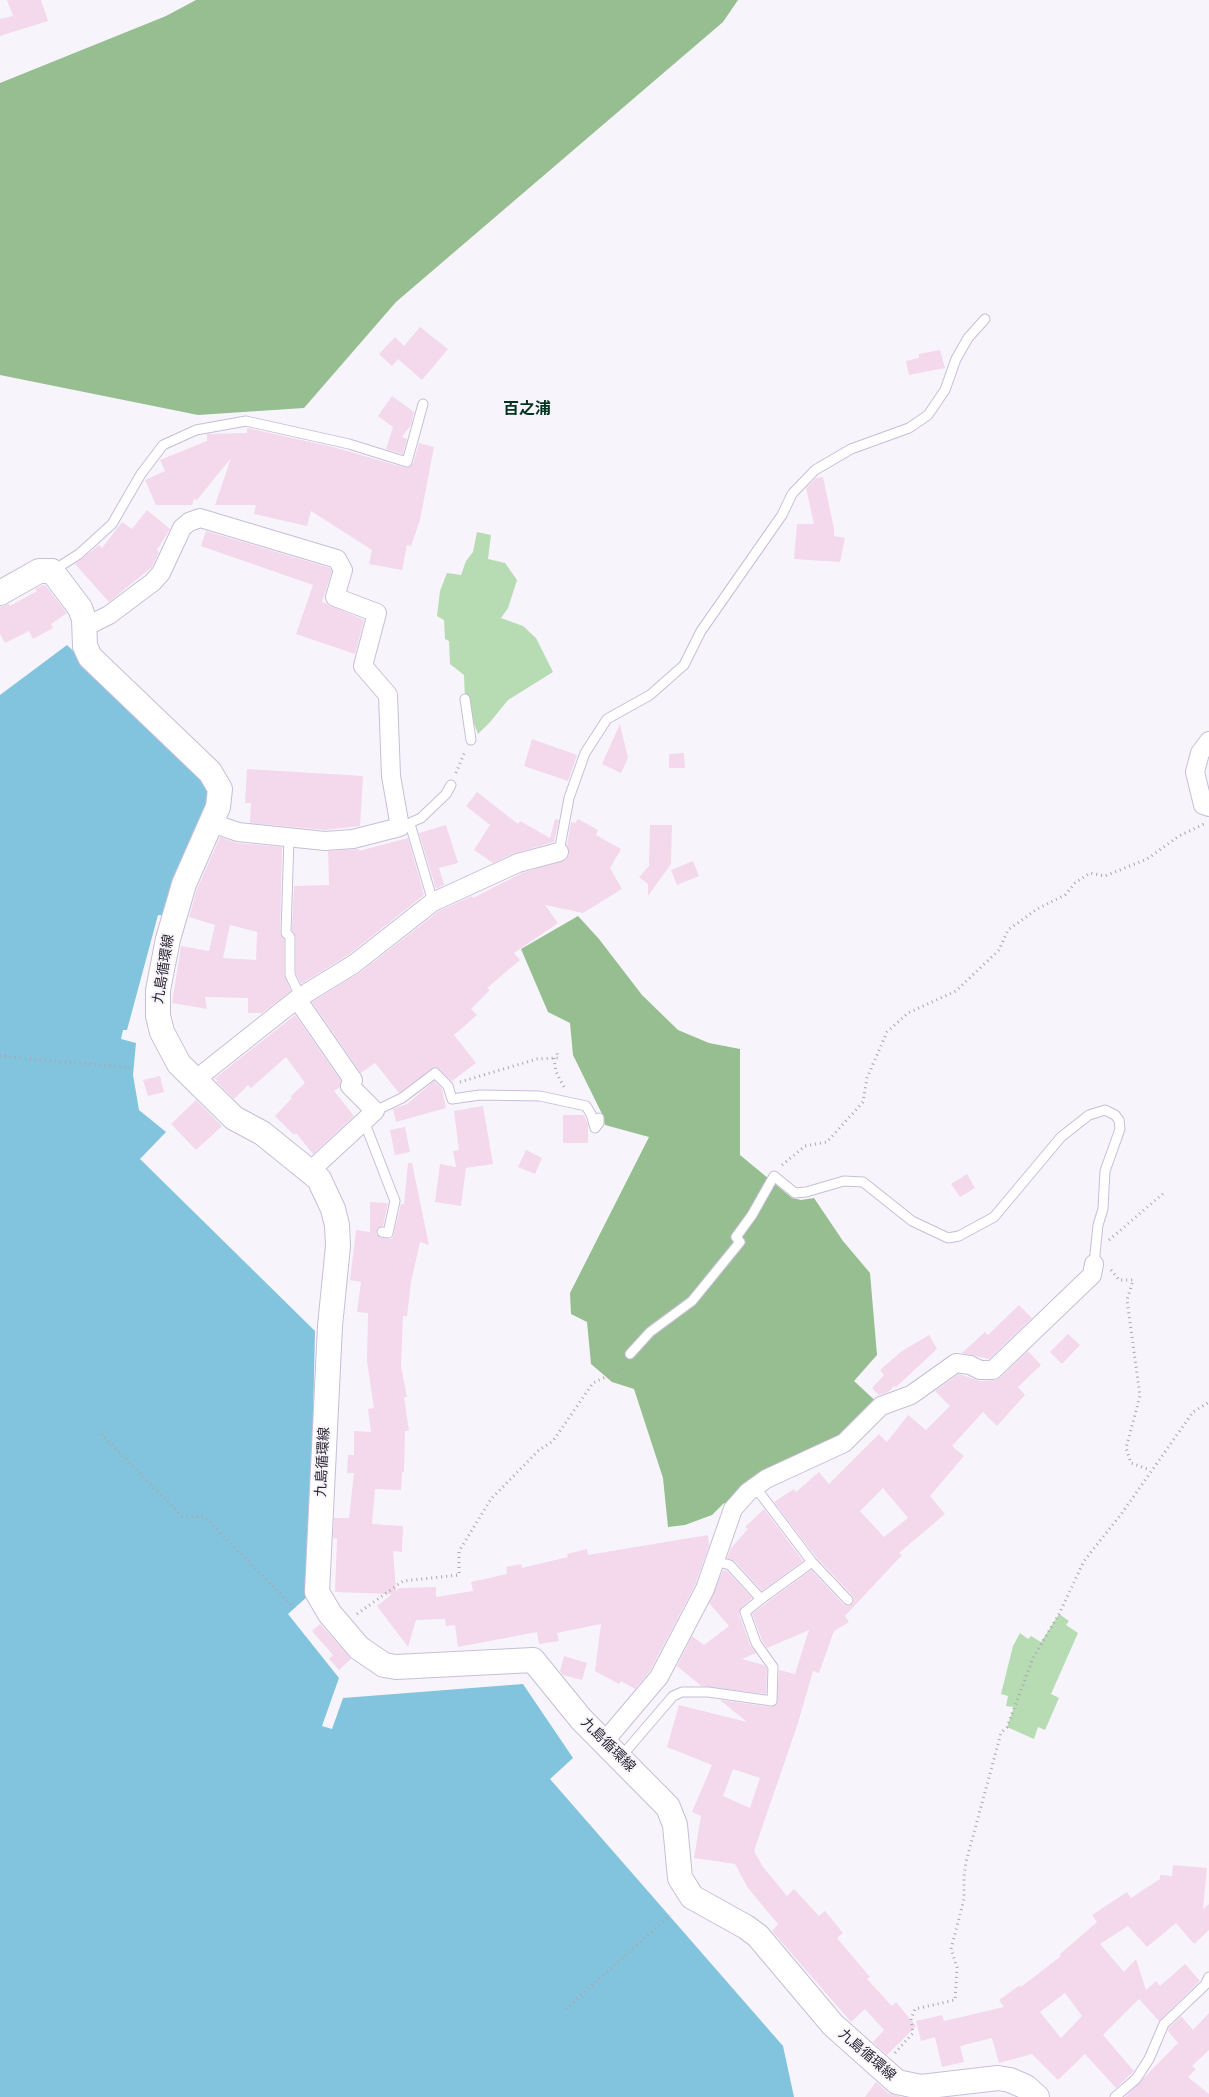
<!DOCTYPE html>
<meta charset="utf-8">
<style>
body{margin:0}
canvas{display:block;background:#f7f5fb}
</style>
<canvas width="1209" height="2097"></canvas>
<script>
const context = document.querySelector('canvas').getContext('2d');
context.lineJoin = 'round';
function fill(path, color) {
  context.fillStyle = color;
  context.fill(path, 'evenodd');
}
function shape(rows) {
  const path = new Path2D();
  for (const r of rows) {
    path.moveTo(r[0], r[1]);
    for (let i = 2; i < r.length; i += 2) path.lineTo(r[i], r[i + 1]);
  }
  return path;
}
function trace(path, color, width, dash) {
  context.strokeStyle = color;
  context.lineWidth = width;
  context.lineCap = dash ? 'butt' : 'round';
  context.setLineDash(dash || []);
  context.stroke(path);
}
function drawText(font, color, halo, rows, align = 'center') {
  context.font = font + ' Arial,"Noto Sans JP",sans-serif';
  context.lineWidth = 4;
  context.setLineDash([]);
  context.textBaseline = 'middle';
  context.strokeStyle = halo;
  context.fillStyle = color;
  for (const [text, x, y, turn = 0] of rows) {
    context.save();
    context.translate(x, y);
    context.rotate((+turn || 0) * Math.PI / 180);
    context.textAlign = isNaN(turn) ? turn : align;
    if (halo) context.strokeText(text, 0, 0);
    context.fillText(text, 0, 0);
    context.restore();
  }
}
fill(shape([
 [477,532,491,535,488,559,505,563,517,580,508,608,501,618,523,626,536,638,553,672,508,700,491,721,478,734,465,699,464,675,450,664,449,641,445,639,444,620,437,616,440,591,447,573,461,575,466,561,473,552],
 [1059,1614,1069,1621,1066,1625,1078,1633,1051,1694,1059,1698,1045,1730,1038,1727,1034,1739,1007,1727,1014,1707,1006,1706,1008,1696,1001,1694,1013,1646,1020,1633,1028,1639,1031,1636,1041,1642]
]), '#b7dbb2');
fill(shape([
 [196,0,738,0,723,22,396,302,304,408,198,415,0,375,0,83,166,16],
 [578,916,599,939,642,995,678,1030,709,1043,740,1049,740,1155,792,1198,801,1200,814,1198,843,1241,870,1273,877,1355,854,1381,881,1406,870,1419,766,1479,733,1509,724,1503,712,1515,685,1525,668,1527,663,1478,634,1389,612,1382,591,1364,587,1322,571,1314,570,1293,649,1137,605,1125,602,1114,573,1055,570,1023,548,1012,521,949]
]), '#96be91');
fill(shape([
 [67,645,208,778,212,797,167,916,158,915,127,1030,123,1030,121,1039,136,1043,133,1075,139,1110,166,1132,140,1159,315,1331,309,1595,288,1614,339,1678,322,1726,332,1729,343,1698,523,1684,573,1758,550,1779,783,2046,794,2097,0,2097,0,695]
]), '#82c4dd');
fill(shape([
 [7,0,41,0,48,21,0,36,0,19,13,16],
 [420,327,448,349,422,380,398,359,392,366,379,354,395,337,404,346],
 [940,350,945,368,909,375,906,361,919,358,919,354],
 [392,396,414,412,411,425,402,437,407,439,403,454,386,449,393,427,378,416],
 [247,428,333,447,406,468,413,464,419,443,434,447,420,520,411,546,407,545,402,570,369,564,372,550,311,511,307,526,254,514,256,505,215,505,231,458,197,500,194,499,192,505,156,505,145,480,165,471,160,460,207,441,207,434,247,433],
 [823,477,834,529,834,536,845,538,840,562,794,559,797,524,814,524,806,488,816,478],
 [147,510,170,529,157,550,159,552,152,567,109,602,75,564,99,545,102,548,122,522,132,529],
 [206,531,330,568,332,571,322,602,364,620,355,654,296,634,313,585,201,546],
 [43,585,45,585,67,613,51,624,53,628,33,639,29,631,5,643,0,634,0,607,9,604,10,606,37,591,35,589],
 [620,724,628,758,621,773,602,764],
 [532,739,577,755,568,781,524,766],
 [684,753,685,768,669,768,669,754],
 [247,769,363,776,360,826,325,830,250,823,251,803,245,803],
 [477,792,518,824,520,821,550,838,555,819,559,820,554,842,515,853,493,863,474,850,490,825,466,806],
 [578,819,598,830,596,835,621,849,610,868,622,889,583,913,545,905,558,923,514,953,520,960,487,988,490,990,471,1009,477,1015,454,1035,476,1063,452,1081,439,1069,434,1067,399,1093,375,1063,361,1073,312,1002,361,972,439,911,472,896,473,898,522,873,566,860,569,854,567,845,571,822,575,823],
 [446,825,458,863,439,868,444,885,436,889,419,833],
 [650,825,672,825,671,864,648,896,648,884,639,877,649,866],
 [220,837,237,843,282,847,280,933,284,940,284,975,291,991,262,1013,248,1013,248,998,205,997,207,1009,172,1003,181,946,209,951,215,925,189,917,197,889],
 [230,925,257,932,256,960,223,958],
 [408,838,424,895,348,955,301,984,296,974,296,937,292,930,294,886,329,885,328,851,359,849,359,851],
 [693,861,699,876,677,885,671,870],
 [295,1015,341,1081,340,1087,334,1091,354,1116,313,1154,296,1133,294,1135,275,1116,292,1098,291,1096,305,1083,286,1057,251,1088,248,1085,234,1099,216,1081,218,1080,214,1079],
 [160,1076,164,1092,148,1096,143,1080],
 [434,1081,442,1089,446,1108,396,1122,393,1109,407,1104],
 [196,1100,222,1126,196,1150,171,1124],
 [483,1106,493,1164,466,1168,461,1206,435,1202,440,1164,456,1167,453,1151,459,1150,454,1111],
 [563,1115,584,1115,588,1125,588,1143,563,1143],
 [405,1127,410,1152,395,1155,390,1130],
 [526,1150,542,1158,535,1174,518,1167],
 [408,1163,412,1163,429,1245,420,1242,411,1282,407,1316,403,1316,401,1366,407,1397,404,1397,409,1431,405,1431,404,1472,402,1472,401,1490,375,1489,372,1524,403,1526,402,1552,393,1551,396,1591,399,1588,436,1587,436,1597,473,1591,471,1582,507,1574,506,1567,521,1564,522,1568,568,1557,567,1554,587,1549,588,1555,708,1535,709,1546,695,1585,650,1671,635,1689,621,1681,619,1684,595,1671,601,1624,557,1633,559,1641,539,1644,537,1632,458,1647,455,1625,446,1626,445,1619,416,1620,408,1647,377,1606,392,1594,335,1592,337,1539,333,1538,334,1518,349,1518,354,1473,347,1473,348,1455,354,1455,354,1431,371,1432,368,1409,374,1408,367,1361,368,1313,357,1312,361,1282,350,1280,356,1230,370,1232,370,1202,388,1203,383,1226,378,1228,376,1234,381,1238,390,1239,393,1237,401,1204,404,1204],
 [967,1174,975,1188,960,1197,951,1184],
 [1019,1305,1032,1318,989,1359,962,1353,985,1332,988,1335],
 [1068,1334,1080,1345,1062,1364,1050,1352],
 [929,1335,937,1349,896,1387,894,1386,888,1392,879,1395,872,1388,884,1375,880,1370,902,1351],
 [1028,1351,1041,1365,1018,1387,1025,1395,997,1426,983,1412,952,1446,964,1456,930,1496,945,1514,899,1553,902,1555,845,1616,849,1622,834,1631,819,1673,813,1671,798,1723,754,1851,763,1867,787,1896,794,1889,819,1916,825,1911,843,1933,837,1938,870,1977,867,1979,892,2006,896,2002,916,2026,887,2055,873,2042,884,2030,865,2009,851,2022,772,1931,778,1924,748,1888,735,1864,694,1858,701,1816,692,1812,712,1765,667,1747,679,1705,747,1722,720,1700,771,1707,777,1705,779,1670,795,1674,809,1630,767,1648,762,1640,752,1614,765,1604,811,1570,844,1605,850,1606,854,1602,853,1596,817,1558,774,1502,794,1489,796,1492,819,1472,829,1484,879,1434,887,1442,908,1415,926,1430,950,1406,935,1391,959,1374,980,1381,994,1380,1000,1378],
 [883,1488,908,1518,884,1537,860,1511],
 [733,1769,760,1778,750,1808,723,1796],
 [764,1509,803,1561,762,1591,735,1561,727,1558,731,1548,748,1529,745,1527],
 [723,1570,727,1571,752,1598,741,1608,739,1614,750,1645,756,1653,742,1659,764,1665,767,1669,766,1694,701,1686,677,1666,692,1636,704,1645,729,1626,709,1603],
 [320,1624,351,1659,339,1670,329,1659,333,1655,312,1631],
 [564,1656,587,1663,582,1680,563,1675,560,1671],
 [1173,1865,1207,1868,1203,1909,1209,1904,1209,1930,1194,1944,1176,1923,1147,1947,1128,1926,1100,1944,1124,1972,1136,1959,1146,1990,1156,1981,1160,1986,1185,1964,1200,1981,1159,2021,1139,1999,1103,2035,1134,2071,1116,2088,1085,2054,1058,2080,1032,2054,999,2063,992,2038,960,2046,964,2062,942,2067,935,2037,921,2041,916,2021,942,2015,944,2021,1004,2007,999,2000,1020,1985,1021,1987,1061,1956,1059,1955,1097,1922,1092,1915,1127,1892,1131,1898,1160,1879,1160,1875,1172,1876],
 [1065,1993,1082,2016,1061,2038,1040,2012],
 [1209,2013,1209,2050,1192,2066,1196,2069,1188,2077,1209,2094,1209,2097,1125,2097,1178,2043,1168,2031,1169,2028,1181,2016,1193,2030],
 [876,2082,888,2093,902,2097,865,2097]
]), '#f4d8ec');
const lane = shape([
 [54,570,79,554,112,524,141,474,163,445,196,430,246,421,349,444,407,462,423,404],
 [465,699,471,740],
 [410,824,433,902],
 [405,825,421,818,446,794,451,785],
 [289,838,286,933,290,937,290,975,301,998],
 [559,852,569,798,585,753,607,719,650,695,684,665,701,631,782,515,792,494,815,470,851,449,909,428,928,415,945,390,956,359,968,338,985,319],
 [375,1111,402,1098,435,1073,448,1086,452,1099,480,1095,540,1096,586,1106,591,1114,595,1128,599,1123,599,1118],
 [364,1121,395,1201,388,1233,382,1232],
 [630,1354,650,1332,692,1301,740,1242,736,1237,752,1215,774,1176,795,1193,806,1192,844,1181,863,1182,912,1221,948,1238,959,1236,994,1217,1061,1137,1089,1115,1105,1110,1115,1115,1119,1120,1120,1129,1105,1171,1103,1209,1098,1225,1094,1264],
 [759,1492,812,1562,848,1600],
 [761,1599,812,1562],
 [620,1758,673,1696,682,1692,708,1692,772,1701,773,1667,756,1643,745,1612,761,1599,730,1565,715,1561],
 [1115,2097,1136,2079,1149,2059,1164,2024,1205,1985,1209,1977]
]);
const street = shape([
 [85,627,109,615,153,582,161,573,182,528,189,522,200,518,337,559,343,570,335,597,377,613,363,666,388,695,391,776,400,827,353,839,325,841,238,832,212,823],
 [1209,741,1200,753,1195,772,1203,805,1209,807],
 [297,999,353,1080,350,1086,375,1111,310,1171],
 [195,1080,297,999,354,964,433,902,518,863,559,852],
 [604,1742,659,1677,705,1589,733,1509,748,1492,766,1479,844,1443,881,1406,911,1395,956,1363,970,1365,980,1370,993,1370,1092,1275,1094,1264]
]);
const secondary = shape([
 [0,593,39,571,52,571,80,608,84,619,85,646,90,657,210,772,220,789,218,807,184,884,168,939,158,990,158,1016,162,1032,179,1064,234,1118,262,1133,319,1179,333,1209,337,1225,338,1246,330,1326,317,1592,330,1614,359,1648,384,1665,396,1667,533,1660,581,1719,668,1807,675,1825,680,1878,692,1897,746,1927,758,1936,833,2025,897,2082,921,2087,998,2078,1010,2080,1026,2087,1037,2097]
]);
trace(lane, '#c7beda', 11);
trace(street, '#c7beda', 20);
trace(secondary, '#c7beda', 26);
trace(shape([
 [456,773,465,751],
 [0,1056,134,1068],
 [554,1058,556,1072,564,1087],
 [460,1082,537,1059,558,1058,557,1053],
 [782,1165,805,1146,827,1142,863,1102,867,1078,887,1032,908,1013,956,991,999,950,1008,930,1037,909,1065,895,1075,883,1090,873,1105,876,1147,859,1179,836,1204,824],
 [1109,1240,1165,1192],
 [1111,1270,1119,1280,1133,1280,1127,1300,1140,1396,1126,1448,1131,1463,1150,1470],
 [101,1434,182,1516,205,1517,294,1608],
 [357,1614,403,1581,459,1575,459,1551,491,1499,538,1451,553,1441,593,1383,620,1370,623,1365],
 [566,2009,670,1915],
 [895,2053,913,2033,911,2019,915,2009,955,2000,957,1967,951,1949,964,1899,964,1877,966,1862,1001,1733,1007,1727,1033,1658,1059,1614,1084,1561,1122,1513,1193,1412,1209,1402]
]), '#aaa7af', 3, [1, 4]);
trace(lane, '#fff', 9);
trace(street, '#fff', 18);
trace(secondary, '#fff', 24);
drawText('14px', '#2a2631', '#f7f5fb', [
 ["九島循環線",164,969,-81],
 ["九島循環線",323,1462,-87],
 ["九島循環線",608,1745,45],
 ["九島循環線",867,2055,41]
]);
drawText('bold 16px', '#043320', '#f7f5fb', [
 ["百之浦",527,410]
]);
</script>
